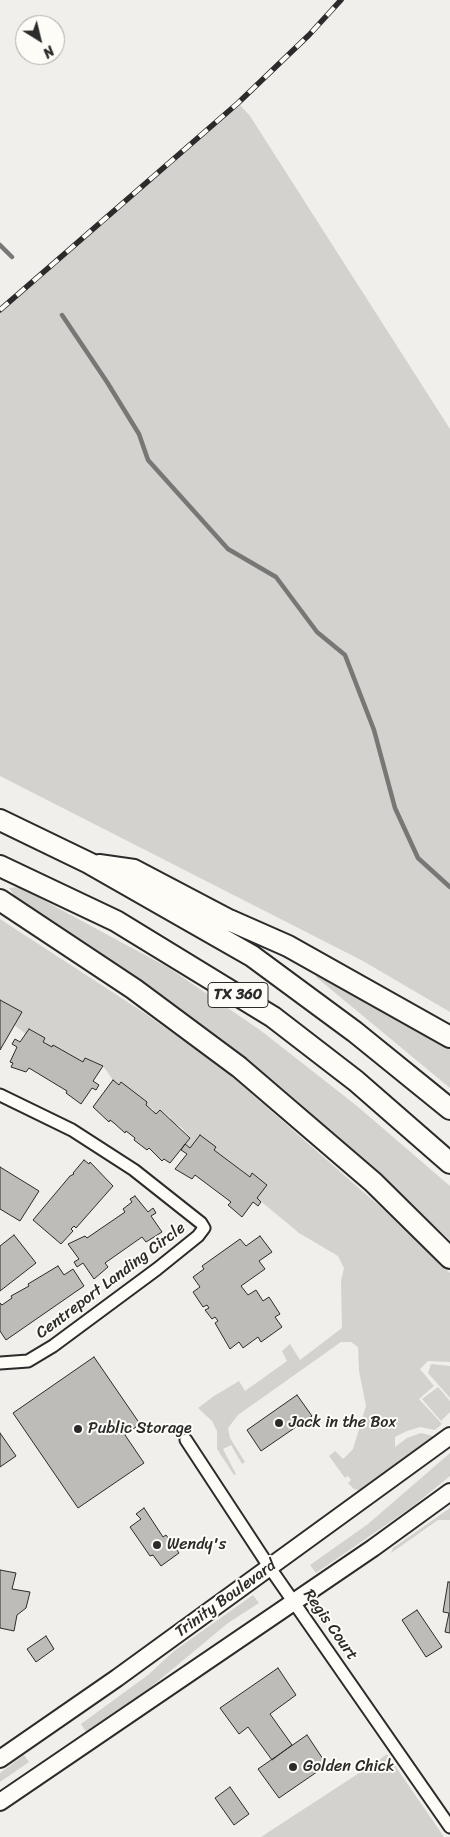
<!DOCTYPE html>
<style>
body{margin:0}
#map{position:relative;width:450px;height:1837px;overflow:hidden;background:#f0efeb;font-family:Sriracha,sans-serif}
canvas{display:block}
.north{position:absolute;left:15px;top:15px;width:50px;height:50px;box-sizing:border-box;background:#fdfcf7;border:1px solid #a9a8a5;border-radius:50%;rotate:144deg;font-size:14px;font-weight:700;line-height:20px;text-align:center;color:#2b2b2b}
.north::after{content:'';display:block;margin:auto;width:18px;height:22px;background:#2b2b2b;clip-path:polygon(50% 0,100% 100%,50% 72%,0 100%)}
</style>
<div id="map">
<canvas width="450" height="1837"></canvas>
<div class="north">N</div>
</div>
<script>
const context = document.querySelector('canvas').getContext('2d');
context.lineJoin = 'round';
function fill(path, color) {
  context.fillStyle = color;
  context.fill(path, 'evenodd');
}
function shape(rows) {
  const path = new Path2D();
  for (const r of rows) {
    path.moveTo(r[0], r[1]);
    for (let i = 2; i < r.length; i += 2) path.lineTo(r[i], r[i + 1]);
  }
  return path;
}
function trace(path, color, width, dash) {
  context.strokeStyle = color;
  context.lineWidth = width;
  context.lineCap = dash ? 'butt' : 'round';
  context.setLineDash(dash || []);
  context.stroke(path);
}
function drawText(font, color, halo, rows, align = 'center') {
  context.font = font + ' Sriracha,sans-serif';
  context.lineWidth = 4;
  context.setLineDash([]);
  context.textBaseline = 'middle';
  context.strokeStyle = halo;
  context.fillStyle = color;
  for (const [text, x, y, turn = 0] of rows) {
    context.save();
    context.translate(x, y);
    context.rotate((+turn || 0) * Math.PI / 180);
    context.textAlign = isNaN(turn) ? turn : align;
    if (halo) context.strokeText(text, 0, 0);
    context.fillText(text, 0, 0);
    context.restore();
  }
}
fill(shape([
 [238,103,250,116,450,429,450,1012,363,961,0,776,0,310],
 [19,887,169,968,260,1030,357,1106,450,1186,450,1240,296,1100,227,1043,143,983,17,899,9,888],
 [0,919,143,1012,222,1068,385,1211,450,1273,450,1362,428,1361,420,1369,434,1386,419,1399,442,1424,435,1430,420,1427,407,1431,395,1437,395,1447,407,1438,421,1433,433,1436,372,1485,361,1491,354,1489,348,1483,351,1480,348,1476,345,1478,329,1456,335,1451,343,1459,353,1449,366,1406,359,1371,358,1347,351,1342,341,1342,238,1415,228,1428,230,1438,245,1462,242,1464,231,1445,223,1449,236,1474,234,1475,217,1449,217,1431,212,1421,198,1408,214,1396,239,1381,245,1391,287,1361,282,1351,290,1344,300,1360,342,1328,341,1281,344,1268,338,1256,299,1233,257,1198,267,1185,253,1174,250,1177,214,1150,190,1148,185,1144,190,1137,181,1127,169,1120,171,1118,160,1110,156,1114,153,1112,154,1110,146,1105,147,1102,121,1083,119,1085,113,1080,103,1066,85,1058,83,1062,43,1042,45,1038,30,1029,26,1034,14,1025,22,1012,0,1000],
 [317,974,325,976,450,1042,450,1088,316,977],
 [431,1364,450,1366,450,1398,428,1373],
 [438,1387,450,1401,450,1412,441,1421,422,1399],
 [450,1453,450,1476,412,1507,316,1573,310,1565,368,1524],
 [450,1508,450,1520,438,1520,391,1553,393,1548],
 [253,1595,259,1603,228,1623,145,1692,86,1732,81,1724,148,1675,174,1651],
 [387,1754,444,1837,261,1837,379,1760],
 [24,1755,29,1762,0,1782,0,1773]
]), '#d3d2cf');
trace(shape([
 [0,245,12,257],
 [62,315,107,382,139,434,148,460,228,549,276,577,317,632,345,655,374,730,395,808,418,858,450,887]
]), '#777775', 4.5);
const building = shape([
 [0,1000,22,1012,0,1050,0,1000],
 [29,1029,45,1038,43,1042,52,1047,53,1045,83,1062,85,1058,103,1066,93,1081,99,1085,96,1090,92,1088,81,1104,66,1093,67,1091,29,1068,26,1072,11,1067,13,1063,10,1062,17,1047,12,1044,15,1039,20,1042,29,1029],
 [113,1080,119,1085,121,1082,147,1102,146,1105,156,1114,160,1110,190,1138,170,1163,164,1159,162,1161,149,1148,147,1150,134,1140,135,1138,126,1131,125,1133,114,1123,110,1120,109,1122,93,1107,113,1080],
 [200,1135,216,1147,214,1150,250,1177,252,1173,267,1185,257,1198,261,1202,258,1206,253,1202,242,1217,228,1205,231,1202,195,1175,192,1179,175,1169,187,1154,181,1150,185,1144,190,1148,200,1135],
 [84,1160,89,1164,90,1162,113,1186,76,1228,74,1226,71,1229,73,1231,61,1244,33,1220,70,1176,74,1174,73,1173,84,1160],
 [0,1167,39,1191,20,1221,0,1209,0,1167],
 [135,1196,148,1212,153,1208,156,1213,151,1216,162,1232,146,1242,142,1237,105,1263,108,1267,94,1279,83,1263,77,1267,74,1262,79,1259,68,1244,85,1236,87,1238,125,1212,123,1209,132,1202,130,1199,135,1196],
 [14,1235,36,1263,0,1291,0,1246,14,1235],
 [260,1236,272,1252,259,1261,265,1269,241,1286,248,1295,256,1290,263,1301,269,1297,280,1314,275,1317,282,1327,261,1342,258,1337,243,1348,239,1342,230,1349,215,1323,218,1321,215,1317,212,1319,205,1310,209,1308,207,1305,203,1307,193,1292,200,1287,193,1277,204,1269,202,1266,240,1239,246,1246,260,1236],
 [58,1266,64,1275,73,1269,84,1286,6,1340,0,1331,0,1303,2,1305,12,1298,11,1296,29,1286,28,1284,58,1266],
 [94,1357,140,1424,125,1435,144,1463,78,1508,13,1413,94,1357],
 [297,1395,312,1416,261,1451,247,1430,297,1395],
 [0,1433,16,1456,0,1467,0,1433],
 [144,1508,163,1537,166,1535,179,1553,161,1566,153,1555,150,1556,130,1527,141,1519,136,1514,144,1508],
 [0,1570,16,1573,12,1589,30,1592,26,1608,17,1615,14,1631,0,1628,0,1570],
 [448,1582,450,1582,450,1633,445,1632,449,1613,443,1612,448,1582],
 [417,1610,442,1647,426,1657,402,1620,417,1610],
 [46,1636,54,1649,36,1662,27,1649,46,1636],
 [278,1668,296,1695,270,1714,292,1745,272,1760,248,1727,239,1734,220,1708,278,1668],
 [307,1735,327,1765,279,1798,258,1769,307,1735],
 [230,1787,249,1814,234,1825,215,1798,230,1787]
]);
fill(building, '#bdbcb8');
trace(building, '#2b2b2b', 1);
const minor = shape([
 [0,1095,72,1130,134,1170,201,1223,204,1228,198,1236,157,1269,53,1346,28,1361,0,1363],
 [186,1440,270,1568,450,1827]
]);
const secondary = shape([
 [0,1759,117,1678,450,1436],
 [0,1802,373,1548,450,1492]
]);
const motorway = shape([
 [0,820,89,863,252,956,355,1032,450,1109],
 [99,865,134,870,229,920,288,946,450,1037],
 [0,866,116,921,273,1017,356,1081,450,1163],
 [0,900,134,989,239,1067,373,1182,450,1258]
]);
trace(minor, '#2b2b2b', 15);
trace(secondary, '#2b2b2b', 20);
trace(motorway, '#2b2b2b', 24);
trace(minor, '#fdfcf7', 11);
trace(secondary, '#fdfcf7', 16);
trace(motorway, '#fdfcf7', 20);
const rail = shape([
 [0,310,238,103,309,35,341,0]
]);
trace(rail, '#2b2b2b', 5.5);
trace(rail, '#fdfcf7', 4, [11]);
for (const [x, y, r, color] of [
 [279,1423,5,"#2b2b2b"],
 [78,1429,5,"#2b2b2b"],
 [157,1545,5,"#2b2b2b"],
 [293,1767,5,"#2b2b2b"]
]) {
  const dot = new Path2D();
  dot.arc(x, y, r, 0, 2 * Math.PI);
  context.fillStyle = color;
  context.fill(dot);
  trace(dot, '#fdfcf7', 2);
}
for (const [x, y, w] of [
 [238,995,60]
]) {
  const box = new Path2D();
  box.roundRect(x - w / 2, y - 12.5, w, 25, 4);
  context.fillStyle = '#fdfcf7';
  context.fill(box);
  trace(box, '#2b2b2b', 1);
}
drawText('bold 15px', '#2b2b2b', null, [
 ["TX 360",238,995]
]);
drawText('16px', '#2b2b2b', '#fdfcf7', [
 ["Centreport Landing Circle",111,1281,-37],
 ["Trinity Boulevard",226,1599,-36],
 ["Regis Court",330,1625,55]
]);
drawText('16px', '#2b2b2b', '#fdfcf7', [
 ["Jack in the Box",289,1423],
 ["Public Storage",88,1429],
 ["Wendy's",167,1545],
 ["Golden Chick",303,1767]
], 'left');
</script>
